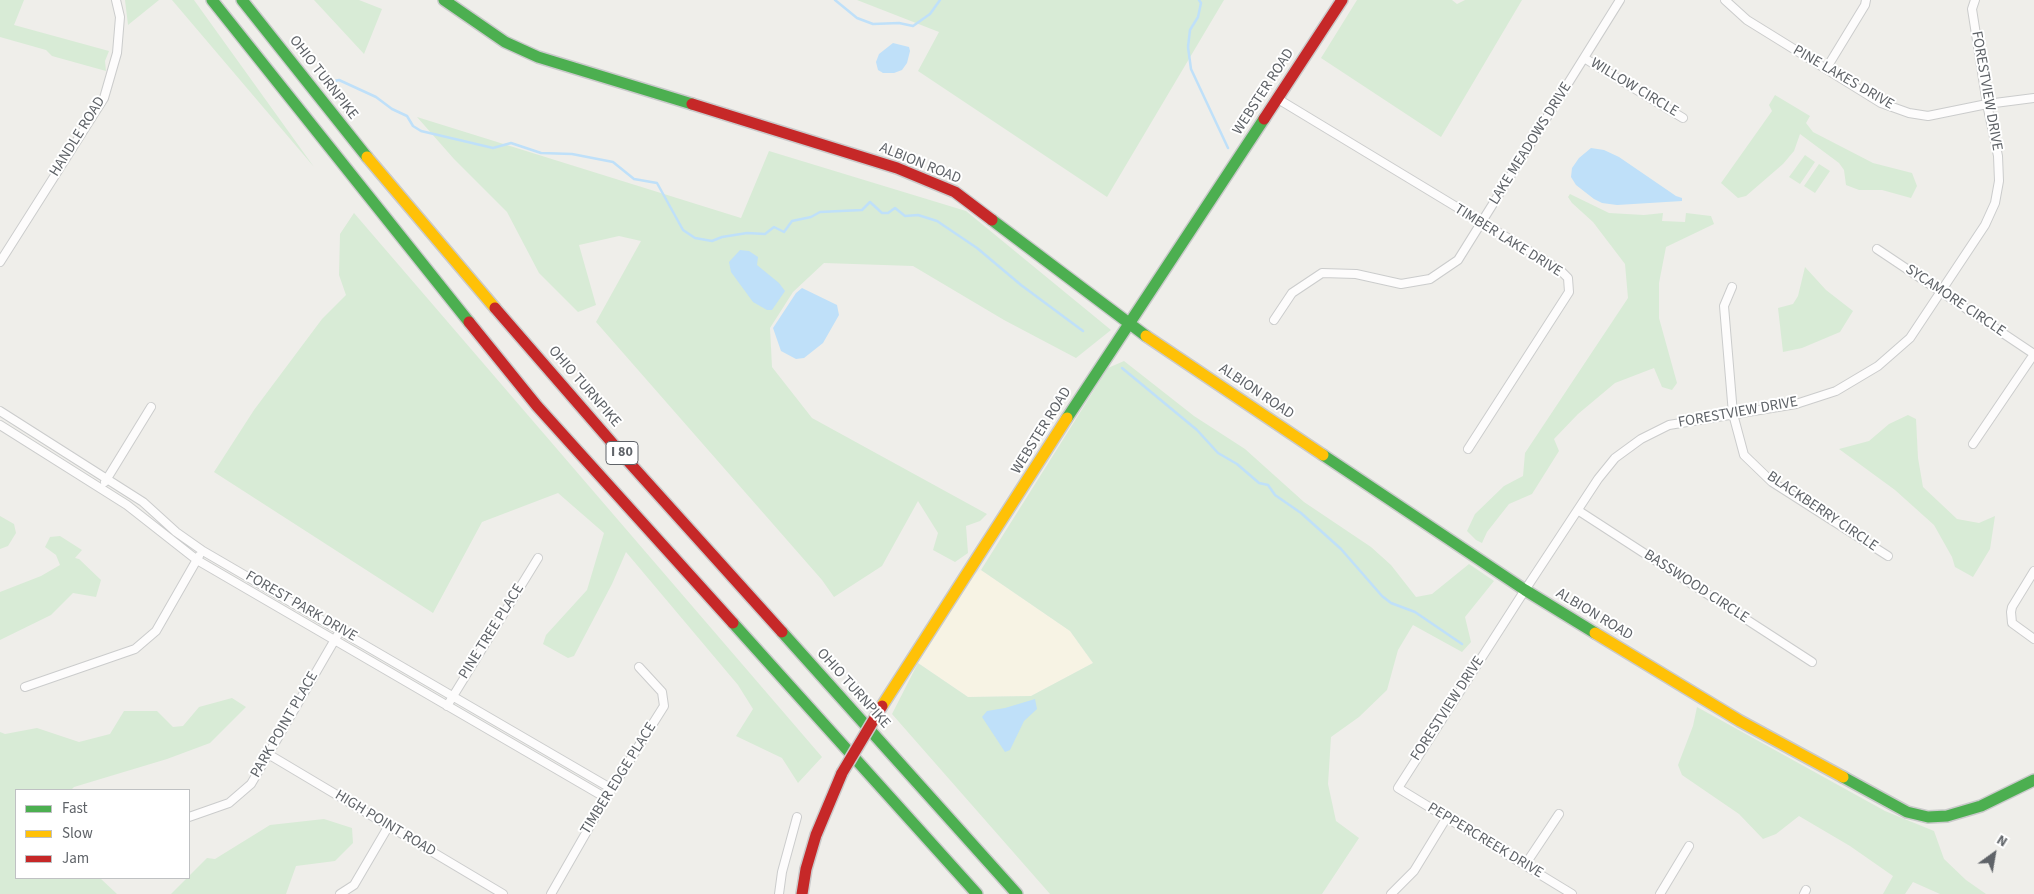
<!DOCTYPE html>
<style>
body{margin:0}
#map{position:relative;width:2034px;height:894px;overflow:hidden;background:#efeeea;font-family:"Source Sans 3",sans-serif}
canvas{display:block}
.legend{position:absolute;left:15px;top:789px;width:175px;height:90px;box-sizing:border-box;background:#fff;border:1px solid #bfc1c3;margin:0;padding:6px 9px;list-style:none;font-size:15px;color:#5f6368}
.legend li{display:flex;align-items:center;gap:10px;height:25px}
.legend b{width:25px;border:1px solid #bfc1c3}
.north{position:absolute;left:1969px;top:829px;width:50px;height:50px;-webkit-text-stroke:4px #fff;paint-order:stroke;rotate:32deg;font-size:14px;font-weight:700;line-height:20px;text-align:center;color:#5f6368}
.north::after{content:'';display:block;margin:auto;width:18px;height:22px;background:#5f6368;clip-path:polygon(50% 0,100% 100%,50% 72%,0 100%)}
</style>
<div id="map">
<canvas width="2034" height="894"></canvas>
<ul class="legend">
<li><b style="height:6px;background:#4caf50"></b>Fast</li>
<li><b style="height:6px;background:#ffc107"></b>Slow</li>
<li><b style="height:6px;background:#c62828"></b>Jam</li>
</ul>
<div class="north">N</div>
</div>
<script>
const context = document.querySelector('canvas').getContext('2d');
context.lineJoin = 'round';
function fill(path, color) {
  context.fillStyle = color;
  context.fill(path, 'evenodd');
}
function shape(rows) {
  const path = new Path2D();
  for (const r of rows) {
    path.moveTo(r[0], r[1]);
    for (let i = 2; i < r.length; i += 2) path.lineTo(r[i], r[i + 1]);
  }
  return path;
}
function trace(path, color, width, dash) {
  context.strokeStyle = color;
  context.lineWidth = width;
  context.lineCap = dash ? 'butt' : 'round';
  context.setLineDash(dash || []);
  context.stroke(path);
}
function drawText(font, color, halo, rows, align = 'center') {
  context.font = font + ' "Source Sans 3",sans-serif';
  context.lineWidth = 4;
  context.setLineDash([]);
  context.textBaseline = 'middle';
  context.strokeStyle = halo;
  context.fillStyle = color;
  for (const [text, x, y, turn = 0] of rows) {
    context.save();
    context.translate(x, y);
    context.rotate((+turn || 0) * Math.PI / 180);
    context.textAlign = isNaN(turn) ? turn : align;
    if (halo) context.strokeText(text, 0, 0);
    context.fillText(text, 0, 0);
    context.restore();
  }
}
fill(shape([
 [981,570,1070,631,1093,663,1031,696,968,697,918,663,974,575]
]), '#f7f3e4');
fill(shape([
 [0,0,24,0,14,25,109,51,105,61,106,71,52,56,46,50,0,37],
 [125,0,159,0,128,25],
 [172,0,194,0,314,167],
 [314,0,359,0,382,9,364,54],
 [857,0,1224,0,1107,197,918,71,939,32],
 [1357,0,1452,0,1457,4,1465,0,1522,0,1441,137,1321,58],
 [1775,95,1810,116,1806,123,1813,132,1873,163,1912,173,1917,186,1911,198,1882,190,1859,190,1846,185,1844,170,1839,163,1800,134,1794,151,1783,164,1746,196,1738,198,1721,183,1772,111,1769,105],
 [417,117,741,218,769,151,966,211,1111,330,1076,358,1004,320,913,266,824,263,793,292,770,328,772,367,812,418,987,514,980,521,966,526,968,553,955,562,933,550,938,533,918,501,882,566,834,597,822,580,596,322,641,241,619,236,579,245,596,305,578,312,539,273,507,212,454,159],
 [1805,155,1815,162,1800,184,1789,177],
 [1819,164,1830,171,1815,193,1804,186],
 [1570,194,1609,213,1644,215,1663,213,1662,221,1685,222,1686,213,1711,216,1714,224,1666,247,1659,283,1659,318,1677,383,1672,390,1662,387,1654,368,1615,383,1578,414,1554,439,1559,451,1532,494,1509,504,1487,532,1482,543,1476,540,1467,531,1475,514,1504,486,1523,476,1525,453,1628,298,1625,264,1593,222,1572,203,1568,197],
 [354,213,822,757,798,783,782,758,736,736,753,709,738,685,626,552,612,584,574,656,568,658,543,644,546,635,587,590,604,533,558,493,482,522,433,613,214,472,254,410,322,319,346,295,339,275,340,234],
 [1805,267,1826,290,1853,311,1840,332,1802,348,1783,352,1778,308,1793,304,1798,296],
 [1124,361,1194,416,1245,449,1304,502,1371,547,1391,565,1416,597,1432,594,1469,564,1494,581,1465,617,1471,642,1462,652,1413,625,1398,650,1387,690,1359,717,1331,737,1328,784,1336,821,1359,838,1322,894,1050,894,892,714,918,663,968,697,1031,696,1093,663,1070,631,981,570,1108,368],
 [1908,415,1916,419,1918,458,1923,487,1957,519,1979,523,1995,516,1990,549,1973,577,1955,567,1952,557,1934,525,1895,490,1839,449,1869,441,1889,424],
 [0,516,14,524,16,533,8,546,0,549],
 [60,536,82,550,75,558,79,559,101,580,96,597,73,593,51,615,0,640,0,592,41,576,60,565,56,555,45,547,50,537],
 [232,698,246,707,210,743,167,759,74,787,71,790,16,790,16,878,100,878,117,894,0,894,0,732,5,734,37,728,79,742,110,734,124,711,157,711,173,727,183,726,199,707],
 [1697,707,1885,811,1934,831,1944,859,1966,880,1986,894,1940,894,1913,882,1905,894,1883,894,1893,876,1850,846,1799,816,1776,834,1763,839,1739,814,1682,775,1678,765,1693,726],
 [324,819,352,828,353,843,335,861,296,866,286,894,171,894,207,858,215,859,270,825]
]), '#d8ebd6');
fill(shape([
 [893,43,909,47,910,51,907,63,902,70,894,73,883,73,878,70,876,62,879,54],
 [1591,148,1604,150,1619,157,1676,196,1682,198,1682,201,1617,205,1602,203,1594,199,1576,185,1571,177,1572,168,1579,158],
 [740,250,749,251,758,257,757,265,779,283,785,291,772,310,767,310,753,302,731,272,729,262],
 [802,288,837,305,839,315,823,343,804,358,796,359,781,351,773,328,796,293],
 [1035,699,1037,709,1024,721,1010,750,1005,752,982,717,987,711,1005,708]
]), '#bfe0f9');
trace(shape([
 [835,0,857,18,873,24,899,23,913,26,930,14,940,0],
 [1199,0,1201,3,1198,17,1190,30,1188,47,1191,69,1228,148],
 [330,82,339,80,376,97,392,109,407,116,413,126,421,131,493,148,511,143,541,153,572,154,613,162,634,179,657,183,683,230,695,238,712,241,722,237,747,233,765,234,774,227,784,232,792,221,811,217,820,212,862,210,870,202,882,213,888,213,895,208,905,216,918,215,937,221,977,248,1021,285,1083,331],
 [1122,368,1197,430,1218,453,1237,464,1259,483,1268,485,1275,495,1301,513,1341,549,1382,596,1391,603,1415,612,1462,644]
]), '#bfe0f9', 2.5);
const street = shape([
 [1725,0,1747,20,1881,103,1909,113,1928,116,1987,104,2034,98],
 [1584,58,1683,118],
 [1826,69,1865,5,1866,0],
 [1278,99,1559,269,1568,278,1569,292,1468,449],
 [1877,249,2034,354,1973,444],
 [0,262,104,98,117,53,120,17,116,0],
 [1732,287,1724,306,1733,414,1744,455,1772,482,1888,556],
 [1274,320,1292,293,1322,273,1356,274,1401,284,1430,279,1458,260,1620,0],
 [0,411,143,502,176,532,203,551,612,789],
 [0,425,127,505,197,560,606,798],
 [105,482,151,407],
 [1579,511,1812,662],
 [2034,571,2012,607,2011,612,2012,623,2034,639],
 [25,687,135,649,156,631,199,556],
 [447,706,538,558],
 [268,754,503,894],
 [189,817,229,803,251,784,337,636],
 [1525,865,1559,814],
 [340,894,354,885,388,827],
 [551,894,606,798,664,706,662,692,639,667],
 [779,894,782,872,797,817],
 [1391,894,1414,871,1447,817],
 [1572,894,1398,788,1525,590,1598,479,1615,458,1641,439,1669,425,1796,404,1836,391,1878,366,1910,338,1985,225,1995,203,1999,181,1998,156,1987,104,1972,9,1975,0],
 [1660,894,1689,846],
 [1804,894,1806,890]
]);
const fast = shape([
 [212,0,469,322],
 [242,0,367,157],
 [444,0,505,42,538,57,692,104],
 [992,220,1146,336],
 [1067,418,1264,119],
 [1323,455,1525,590,1595,633],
 [733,623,977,894],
 [782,632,1017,894],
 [1843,777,1907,812,1928,817,1947,816,1981,806,2034,780]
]);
const slow = shape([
 [367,157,495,308],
 [1146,336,1323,455],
 [1595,633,1740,721,1843,777],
 [882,706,1067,418]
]);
const jam = shape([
 [692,104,897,168,955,192,992,220],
 [1264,119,1342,0],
 [495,308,627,460,782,632],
 [469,322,537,406,733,623],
 [802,894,806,869,816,835,842,773]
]);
trace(street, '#cbcccc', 10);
trace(fast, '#cacacb', 14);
trace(slow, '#cacacb', 14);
trace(jam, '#cacacb', 14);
trace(street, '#fdfcfc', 8);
trace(fast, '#4caf50', 11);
trace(slow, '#ffc107', 11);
trace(jam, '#c62828', 11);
const jamBridge = shape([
 [842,773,882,706]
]);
trace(jamBridge, '#cacacb', 14, []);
trace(jamBridge, '#c62828', 11);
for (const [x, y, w] of [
 [622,453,32]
]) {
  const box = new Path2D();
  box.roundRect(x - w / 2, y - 11.5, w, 23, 4);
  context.fillStyle = '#fff';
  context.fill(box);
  trace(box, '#5f6368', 1);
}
drawText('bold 14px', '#5f6368', null, [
 ["I 80",622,453]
]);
drawText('15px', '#5f6368', '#fff', [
 ["OHIO TURNPIKE",323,78,52],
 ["PINE LAKES DRIVE",1843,78,30],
 ["WILLOW CIRCLE",1634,88,31],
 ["FORESTVIEW DRIVE",1986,91,80],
 ["WEBSTER ROAD",1264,92,-57],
 ["HANDLE ROAD",78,137,-58],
 ["LAKE MEADOWS DRIVE",1531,144,-58],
 ["ALBION ROAD",920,164,22],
 ["TIMBER LAKE DRIVE",1508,241,32],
 ["SYCAMORE CIRCLE",1955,301,34],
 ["OHIO TURNPIKE",584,387,49],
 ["ALBION ROAD",1256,392,34],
 ["FORESTVIEW DRIVE",1738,413,-10],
 ["WEBSTER ROAD",1042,431,-58],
 ["BLACKBERRY CIRCLE",1822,512,34],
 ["BASSWOOD CIRCLE",1696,587,33],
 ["FOREST PARK DRIVE",301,607,30],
 ["ALBION ROAD",1594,615,31],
 ["PINE TREE PLACE",492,632,-58],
 ["OHIO TURNPIKE",853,689,48],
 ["FORESTVIEW DRIVE",1448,709,-57],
 ["PARK POINT PLACE",285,725,-60],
 ["TIMBER EDGE PLACE",619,779,-58],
 ["HIGH POINT ROAD",385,824,31],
 ["PEPPERCREEK DRIVE",1485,841,31]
]);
</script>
